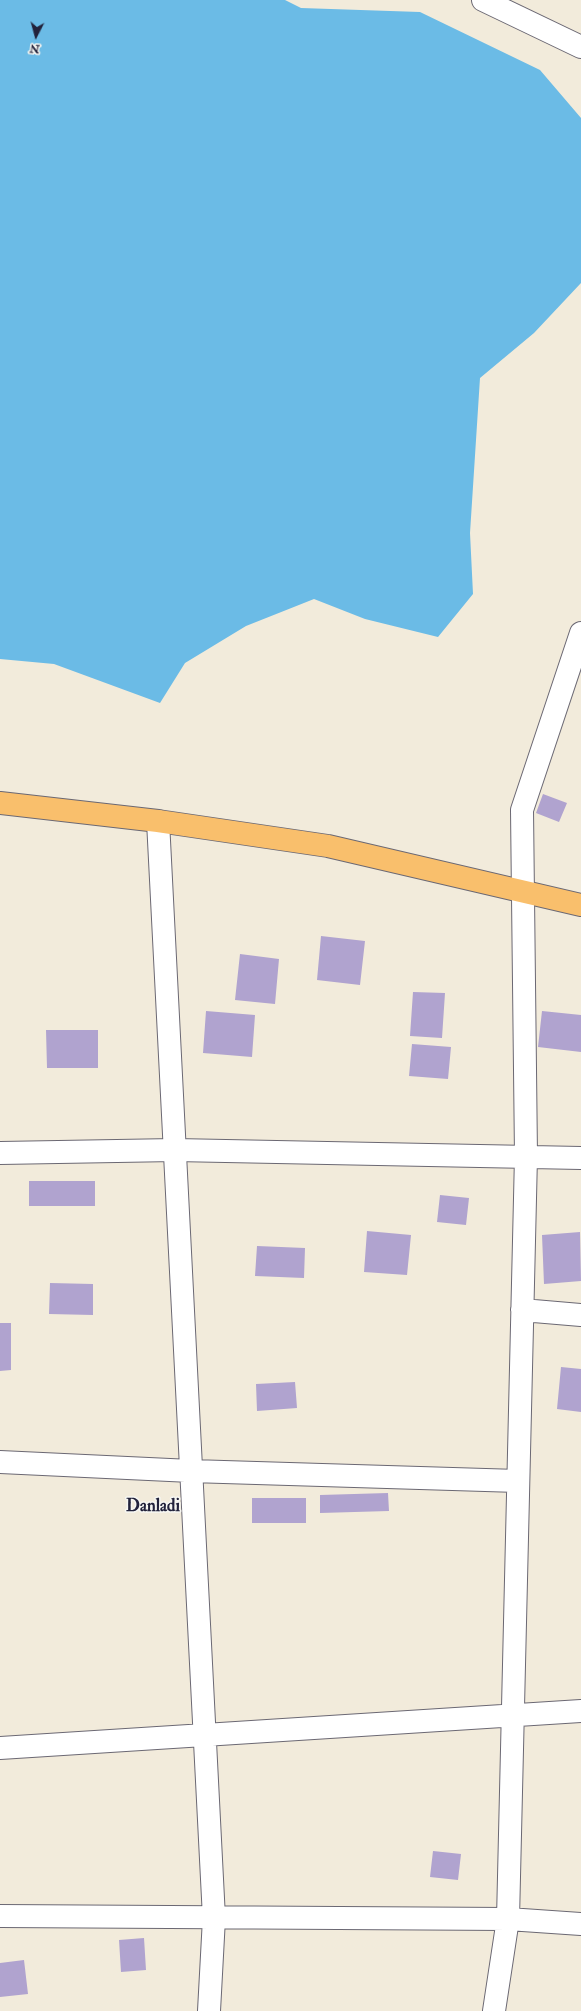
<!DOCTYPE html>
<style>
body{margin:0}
#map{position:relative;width:581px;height:2011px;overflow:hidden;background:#f2ebdb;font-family:"IM FELL Double Pica",serif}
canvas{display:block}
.north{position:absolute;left:16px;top:16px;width:40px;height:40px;-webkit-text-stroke:3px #f6f6f2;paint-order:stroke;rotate:186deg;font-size:11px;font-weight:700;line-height:16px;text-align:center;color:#22223b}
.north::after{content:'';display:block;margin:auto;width:14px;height:18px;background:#22223b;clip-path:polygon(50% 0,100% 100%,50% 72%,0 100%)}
</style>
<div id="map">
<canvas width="581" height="2011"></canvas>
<div class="north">N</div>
</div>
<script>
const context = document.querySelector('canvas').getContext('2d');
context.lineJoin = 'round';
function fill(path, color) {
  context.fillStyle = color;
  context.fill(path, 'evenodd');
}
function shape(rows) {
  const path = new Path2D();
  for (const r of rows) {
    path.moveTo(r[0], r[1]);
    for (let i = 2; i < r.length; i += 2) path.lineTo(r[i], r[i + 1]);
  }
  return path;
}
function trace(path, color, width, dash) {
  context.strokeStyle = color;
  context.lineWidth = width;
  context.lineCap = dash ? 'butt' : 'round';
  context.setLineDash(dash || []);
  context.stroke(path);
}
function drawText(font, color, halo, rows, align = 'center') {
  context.font = font + ' "IM FELL Double Pica",serif';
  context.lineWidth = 3;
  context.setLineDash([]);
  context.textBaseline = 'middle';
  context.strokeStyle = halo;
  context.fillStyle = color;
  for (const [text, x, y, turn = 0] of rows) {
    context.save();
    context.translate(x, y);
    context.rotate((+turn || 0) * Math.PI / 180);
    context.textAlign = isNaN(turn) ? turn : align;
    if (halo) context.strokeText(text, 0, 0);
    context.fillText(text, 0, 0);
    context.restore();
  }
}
fill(shape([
 [0,0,285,0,301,8,420,12,540,70,581,118,581,283,534,333,480,378,470,533,473,594,438,637,365,619,314,599,246,626,185,663,160,703,54,664,0,659]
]), '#6bbbe6');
fill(shape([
 [543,794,567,803,559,822,536,813],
 [321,936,365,941,360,985,317,980],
 [240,954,279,959,275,1004,235,1000],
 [413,992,445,993,442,1038,410,1036],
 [206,1011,255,1015,252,1057,203,1053],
 [542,1011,581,1015,581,1052,538,1047],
 [46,1030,98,1030,98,1068,47,1068],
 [412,1044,451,1047,448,1079,409,1076],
 [29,1181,95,1181,95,1206,29,1206],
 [440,1195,469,1198,466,1225,437,1222],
 [367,1231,411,1235,407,1275,364,1272],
 [580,1232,581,1281,544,1284,542,1235],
 [257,1246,305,1248,304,1278,255,1276],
 [50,1283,93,1284,93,1315,49,1314],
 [0,1323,11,1323,11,1370,0,1371],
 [561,1367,581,1369,581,1412,557,1409],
 [295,1382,297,1408,257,1411,256,1384],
 [388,1493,389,1511,320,1513,320,1495],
 [252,1498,306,1498,306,1523,252,1523],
 [433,1851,461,1854,458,1880,430,1877],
 [144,1938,146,1970,121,1972,119,1940],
 [24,1960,28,1994,0,1997,0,1963]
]), '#b0a3cf');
const street = shape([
 [483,0,581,47],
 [158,821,214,1918,209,2011],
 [0,1153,175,1150,581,1158],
 [522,1310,581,1315],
 [0,1462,191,1471,518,1481],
 [0,1748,581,1711],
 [0,1916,508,1919,581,1924],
 [494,2011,508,1919,526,1156,522,810,581,633]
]);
const highway = shape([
 [0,803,158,821,328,846,581,905]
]);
trace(street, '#6b6873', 24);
trace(highway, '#6b6873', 24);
trace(street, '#fff', 22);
trace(highway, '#f9bf6c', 22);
drawText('bold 17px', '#22223b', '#f6f6f2', [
 ["Danladi",153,1507]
]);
</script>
